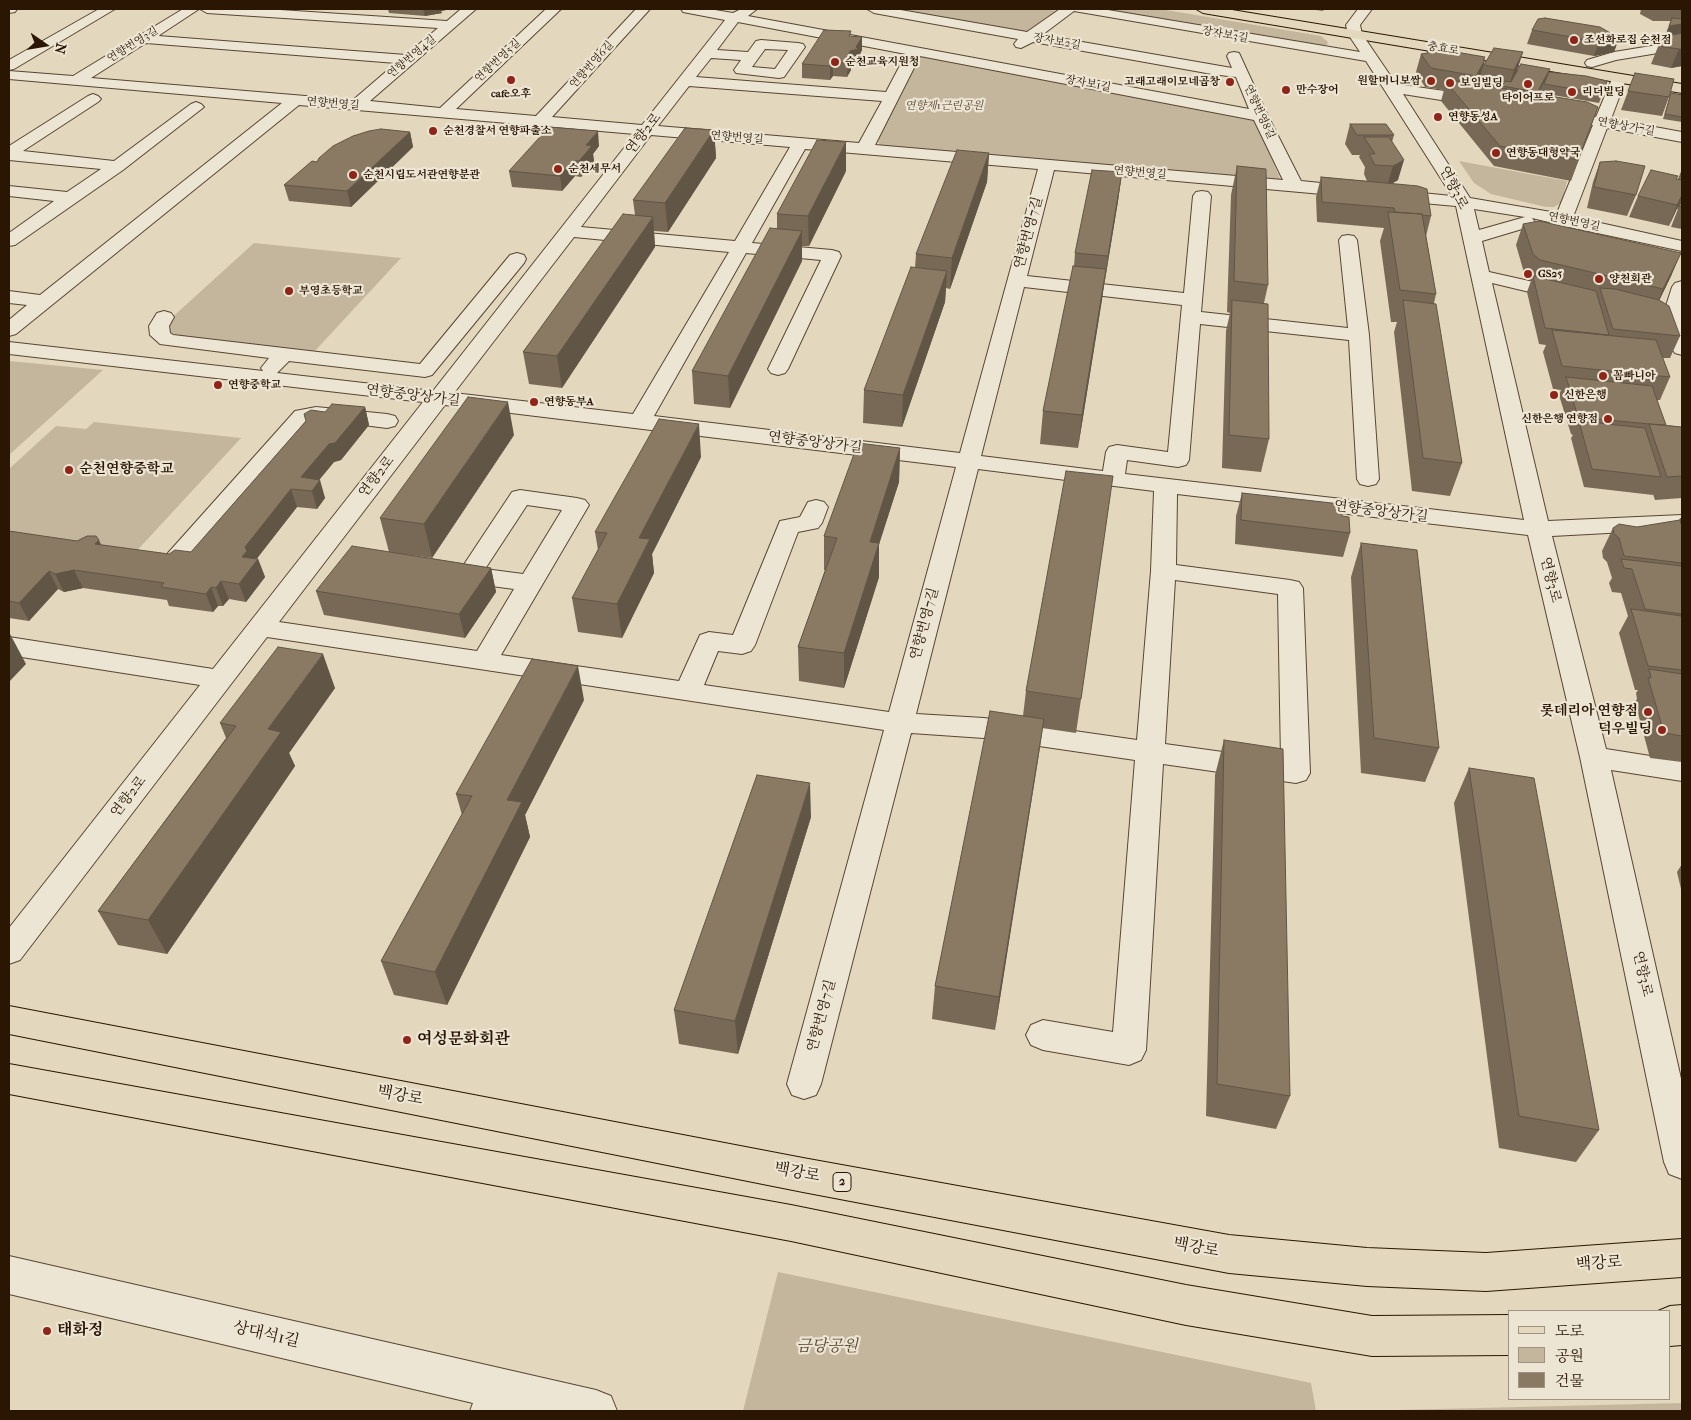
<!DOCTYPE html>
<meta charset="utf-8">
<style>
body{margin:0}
#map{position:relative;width:1691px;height:1420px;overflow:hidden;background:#e3d7bd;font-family:"IM FELL French Canon","Noto Serif KR",serif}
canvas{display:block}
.frame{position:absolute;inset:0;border:10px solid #2a1602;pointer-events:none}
.legend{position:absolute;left:1508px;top:1310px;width:162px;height:90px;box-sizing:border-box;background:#ede5d4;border:1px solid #9f9280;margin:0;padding:6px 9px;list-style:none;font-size:15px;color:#2a1602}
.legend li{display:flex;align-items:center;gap:10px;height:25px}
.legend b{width:25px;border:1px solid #9f9280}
.north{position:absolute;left:20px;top:20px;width:50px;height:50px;-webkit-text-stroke:4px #ede5d4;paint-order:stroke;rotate:103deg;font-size:14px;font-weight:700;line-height:20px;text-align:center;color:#2a1602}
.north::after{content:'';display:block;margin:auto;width:18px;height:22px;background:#2a1602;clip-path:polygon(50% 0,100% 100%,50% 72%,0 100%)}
</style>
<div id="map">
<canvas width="1691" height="1420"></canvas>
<div class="frame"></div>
<ul class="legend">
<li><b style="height:6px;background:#e3d7bd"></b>도로</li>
<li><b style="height:14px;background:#c4b69d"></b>공원</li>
<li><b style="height:14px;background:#8a7a63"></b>건물</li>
</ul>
<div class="north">N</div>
</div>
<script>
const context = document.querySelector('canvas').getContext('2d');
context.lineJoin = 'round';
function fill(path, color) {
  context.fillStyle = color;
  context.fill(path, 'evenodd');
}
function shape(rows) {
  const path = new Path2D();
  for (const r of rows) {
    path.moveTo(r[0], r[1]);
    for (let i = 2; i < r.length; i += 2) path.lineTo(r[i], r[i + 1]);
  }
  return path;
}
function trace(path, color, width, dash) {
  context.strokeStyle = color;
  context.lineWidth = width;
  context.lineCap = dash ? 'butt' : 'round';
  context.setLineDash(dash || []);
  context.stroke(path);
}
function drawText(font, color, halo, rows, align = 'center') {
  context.font = font + ' "IM FELL French Canon","Noto Serif KR",serif';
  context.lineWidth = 4.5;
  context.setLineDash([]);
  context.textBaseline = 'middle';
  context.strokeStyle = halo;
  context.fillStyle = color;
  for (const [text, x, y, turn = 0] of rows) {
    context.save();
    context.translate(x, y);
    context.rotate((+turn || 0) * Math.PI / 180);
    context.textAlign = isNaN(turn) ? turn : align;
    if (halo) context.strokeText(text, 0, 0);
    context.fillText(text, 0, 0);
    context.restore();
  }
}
fill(shape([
 [911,9,1051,9,1058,12,1034,31,1015,32,906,12],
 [1105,9,1160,9,1321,36,1328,42,1327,45,1315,45],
 [920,56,1256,120,1281,181,882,147,876,140],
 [1459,161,1567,181,1562,202,1554,207,1546,207,1491,194,1474,183],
 [254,243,401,258,313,353,182,338,170,334,166,328,167,322],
 [9,361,103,370,9,455],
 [94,422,241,438,132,556,9,541,9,469,56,426,86,429],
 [778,1272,1311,1383,1316,1411,743,1411],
 [1682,1403,1682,1411,1356,1411]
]), '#c4b69d');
const minor = shape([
 [9,9,17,9,15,12,9,13,9,9],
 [99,9,115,9,14,69,9,70,9,60,99,9],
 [183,9,199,9,158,36,406,55,438,28,207,13,200,9,265,9,447,21,461,9,476,9,370,101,440,108,546,9,561,9,456,109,536,116,636,9,650,9,552,117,642,125,725,20,683,12,681,9,709,9,733,13,741,9,757,9,748,16,1249,109,1236,77,1212,74,1033,42,1021,48,1016,47,1014,44,1018,39,874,13,867,9,895,9,1027,32,1060,9,1102,9,1360,52,1348,34,1346,25,1358,9,1372,9,1360,25,1362,34,1396,84,1479,96,1484,98,1487,101,1484,104,1479,106,1403,94,1470,198,1557,213,1593,125,1550,117,1548,114,1550,111,1556,109,1596,117,1612,79,1614,76,1624,76,1626,79,1611,119,1682,132,1682,142,1607,128,1573,217,1682,241,1682,251,1569,227,1566,232,1560,233,1554,232,1551,228,1553,223,1532,218,1535,222,1532,226,1482,241,1489,272,1574,291,1577,295,1574,299,1567,301,1492,283,1548,521,1682,515,1682,529,1552,536,1606,749,1682,761,1682,781,1611,770,1682,1083,1682,1179,1669,1174,1664,1162,1580,757,1528,535,1177,494,1176,565,1290,580,1299,582,1303,588,1310,773,1306,780,1296,783,1163,764,1146,1050,1141,1060,1129,1065,1043,1050,1031,1045,1026,1035,1031,1025,1043,1020,1113,1032,1135,760,984,738,911,733,821,1084,816,1095,804,1099,792,1095,787,1084,884,730,267,637,20,960,9,964,9,928,200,685,9,655,9,637,213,669,423,402,9,354,9,342,263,371,261,368,269,358,160,344,150,335,149,326,157,313,164,311,171,313,174,317,169,326,170,333,173,335,420,364,510,255,517,253,524,255,526,259,524,263,432,375,425,377,289,361,277,373,433,391,635,134,299,105,16,334,9,336,9,320,27,305,9,303,9,291,40,295,282,103,9,79,9,71,73,76,183,9],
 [1074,11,1366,61,1452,196,1301,181,1268,116,1239,53,1234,52,1229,53,1227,56,1232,68,1042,35,1074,11],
 [738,22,906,54,886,92,696,77,711,58,741,60,734,70,736,73,779,78,784,77,805,47,803,44,798,43,761,40,756,41,748,52,717,50,738,22],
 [146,43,396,63,353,100,91,78,146,43],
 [765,49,788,50,775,69,752,67,765,49],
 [920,56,1254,120,1283,180,875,145,920,56],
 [689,86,882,101,859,143,658,126,689,86],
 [651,135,790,147,735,241,581,227,651,135],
 [805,149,1038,169,960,453,654,416,746,253,821,260,768,369,771,373,778,375,785,373,788,369,841,256,839,252,832,250,752,243,805,149],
 [1054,170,1456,206,1524,520,1125,474,1127,460,1178,467,1186,465,1189,460,1200,324,1349,340,1357,479,1360,484,1368,486,1376,484,1379,479,1369,335,1357,240,1354,236,1348,235,1342,236,1339,240,1348,328,1201,312,1211,196,1208,192,1202,191,1196,192,1193,196,1184,293,1027,276,1054,170],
 [1474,209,1525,217,1479,230,1474,209],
 [574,237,729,252,633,414,454,393,574,237],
 [1024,287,1182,305,1168,452,1117,445,1109,447,1106,452,1103,471,981,456,1024,287],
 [445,405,956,467,889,712,704,685,718,651,742,654,751,651,755,645,798,532,818,528,822,523,828,507,824,502,816,500,808,502,800,517,780,521,733,635,709,632,700,635,679,681,501,655,589,505,585,500,577,498,520,490,512,492,457,575,460,580,469,583,514,589,477,651,279,622,445,405],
 [978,469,1154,491,1151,571,1137,740,984,718,916,714,978,469],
 [527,505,562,510,523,574,485,569,527,505],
 [1175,580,1278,594,1281,760,1165,744,1175,580],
 [1682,41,1682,49,1616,60,1592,67,1587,66,1585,63,1587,60,1614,52,1682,41],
 [93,94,98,96,101,99,98,102,23,151,114,161,191,104,196,102,201,104,204,107,123,170,15,245,9,246,9,233,54,201,9,196,9,186,67,192,101,169,9,160,9,146,88,96,93,94],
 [1682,281,1682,355,1675,353,1672,349,1662,323,1631,316,1628,312,1631,308,1638,306,1664,312,1672,287,1675,283,1682,281],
 [316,407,387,414,395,416,398,421,395,426,387,428,316,419,311,421,186,563,177,566,168,563,165,558,168,553,295,411,316,407],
 [9,1256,596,1390,611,1396,617,1411,470,1411,473,1403,9,1294,9,1256]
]);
const major = shape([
 [1196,9,1226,9,1682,84,1682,93,1203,13,1196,9],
 [9,1006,803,1158,1229,1235,1367,1248,1486,1253,1682,1239,1682,1277,1486,1291,1367,1286,1229,1273,803,1192,9,1034,9,1006],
 [9,1064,791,1205,1186,1285,1372,1316,1510,1315,1510,1355,1372,1356,1186,1325,791,1241,9,1094,9,1064],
 [1682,1305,1682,1345,1670,1346,1670,1311,1658,1311,1670,1306,1682,1305]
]);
trace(minor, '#584631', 2);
trace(major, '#2a1602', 2);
fill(minor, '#ede5d4');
fill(major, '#e3d7bd');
fill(shape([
 [388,9,447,9,446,10,441,11,442,13,425,16,389,13],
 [1309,9,1324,9,1323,11],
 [1641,9,1682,9,1682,66,1671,68,1651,64,1662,37,1665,36,1671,21,1653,21,1640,14],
 [1532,30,1619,38,1614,52,1594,56,1527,44],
 [851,36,862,37,862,50,858,58,858,63,851,65,851,70,847,77,833,76,830,80,802,78,802,64],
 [1427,51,1485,60,1484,65,1518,70,1550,69,1547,76,1607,81,1599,103,1547,94,1546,96,1598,107,1571,181,1494,166,1441,101,1444,90,1425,87,1416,72,1421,54,1427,53],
 [1479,79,1478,84,1502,88,1476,84],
 [1635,73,1669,97,1662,116,1621,110],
 [1671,93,1682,95,1682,122,1663,119],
 [1350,124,1394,135,1392,142,1398,180,1393,183,1431,216,1426,236,1436,294,1434,303,1462,463,1450,496,1412,491,1394,332,1397,322,1391,322,1380,241,1384,228,1317,222,1316,197,1321,177,1367,181,1364,174,1365,167,1359,157,1360,155,1352,155,1345,144],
 [714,130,716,158,668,232,654,231,655,247,562,388,529,384,523,352,635,215,633,200],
 [410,132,413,147,351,207,289,201,284,185,317,162],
 [599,146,593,154,594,161,581,177,575,176,562,191,512,187,509,171],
 [989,153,987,182,950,289,946,288,945,302,902,427,863,423,864,390,915,268,916,254],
 [1600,162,1636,195,1627,216,1587,208,1593,182],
 [1237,166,1268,285,1264,303,1269,439,1261,472,1222,468,1226,331,1230,313,1227,312,1231,195],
 [1682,169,1682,229,1671,227,1678,209,1677,209,1678,206,1669,226,1629,217,1638,196,1677,179,1678,179],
 [846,171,809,246,802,246,802,261,730,408,694,404,692,371,777,228,777,214],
 [1122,172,1118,201,1104,286,1078,448,1040,444,1043,411,1074,266,1075,253],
 [1523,224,1672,274,1659,301,1680,336,1670,358,1662,358,1670,377,1660,400,1657,400,1666,425,1682,427,1682,498,1655,500,1653,494,1653,495,1584,487,1571,438,1573,435,1571,434,1559,395,1561,390,1553,389,1543,352,1546,345,1539,344,1527,292,1531,281,1525,276,1516,245],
 [365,407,369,425,341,460,334,462,319,480,325,498,317,509,297,507,256,559,258,559,265,577,246,602,229,599,223,606,218,606,213,612,169,606,167,600,83,588,64,592,58,589,29,621,9,618,9,531,101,545,169,554,191,552,306,421,325,412],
 [514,435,432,558,398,553,491,568,496,592,465,638,324,615,316,591,389,552,380,518],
 [900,448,899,482,879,543,879,577,844,688,799,681,798,647,825,570,824,570,824,536],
 [701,457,652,554,654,573,622,638,578,632,572,598,598,550,595,532],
 [1242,493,1342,516,1350,533,1343,557,1235,544,1236,516],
 [1680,518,1682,518,1682,762,1650,758,1635,702,1637,699,1636,693,1638,690,1635,690,1619,633,1628,616,1621,593,1612,592,1609,583,1612,578,1607,562,1603,558,1602,551,1613,528,1637,527,1679,521],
 [1361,543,1439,748,1425,782,1361,773,1351,577],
 [335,688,289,753,295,766,167,954,118,945,98,911,226,738,220,723],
 [1026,691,1081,699,1076,733,1042,728,995,1030,932,1019,935,986,1023,716],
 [584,700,525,815,530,837,447,1005,394,995,381,961,462,815,456,794],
 [1224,740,1290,1096,1276,1129,1206,1116,1215,775],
 [1469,768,1599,1130,1576,1162,1499,1148,1454,803],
 [811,817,738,1054,679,1044,674,1010],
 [1682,864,1682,893,1677,872]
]), '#776955');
fill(shape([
 [423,9,447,9,446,10,441,11,442,13,425,16],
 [1682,24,1682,41,1662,44,1669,26],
 [862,37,862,50,858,58,858,63,851,65,851,70,847,77,848,56,850,51,856,47],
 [1619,38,1614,52,1594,56,1599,42],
 [1679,49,1682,49,1682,66,1671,68],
 [1523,52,1517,71,1508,89,1514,70],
 [1485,57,1483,65,1485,60,1479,79,1470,95,1476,76],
 [833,62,833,76,830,80,830,66],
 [1550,69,1546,78,1539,92,1539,89],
 [714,130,716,158,668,232,665,203],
 [598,131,599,146,593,154,594,161,581,177,579,161,586,145],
 [410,132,413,147,351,207,347,191],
 [846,142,846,171,809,246,808,216],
 [989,153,987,182,950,289,952,258],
 [1404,160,1398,180,1387,186,1393,166],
 [573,161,575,176,562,191,560,176],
 [1122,172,1118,201,1104,286,1108,256],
 [1682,195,1682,198,1669,226,1677,205],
 [653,217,655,247,562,388,557,356],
 [802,231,802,261,730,408,728,376],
 [1681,253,1672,274,1654,311,1663,289],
 [1106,269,1102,300,1078,448,1082,415],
 [947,271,945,302,902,427,903,395],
 [508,402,514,435,432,558,424,524],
 [365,407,369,425,341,460,334,462,310,491,301,477,329,444],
 [699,424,701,457,652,554,654,573,622,638,617,604,639,538],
 [900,448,899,482,877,551,879,543,879,577,844,688,844,653,870,542],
 [320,480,325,498,317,509,312,491],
 [291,489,297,507,252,565,258,559,265,577,246,602,239,584,242,557,245,547],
 [99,540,107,558,95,544],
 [491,568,496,592,465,638,459,614],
 [74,570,83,588,64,592,55,574],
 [49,571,58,589,29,621,19,603],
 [221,581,229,599,223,606,216,588],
 [211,587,218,606,213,612,206,594],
 [9,632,26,664,9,682],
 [323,654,335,688,289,753,295,766,167,954,148,920,268,729],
 [578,666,584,700,525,815,530,837,447,1005,435,972,507,800],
 [1044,719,1039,754,995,1030,999,997],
 [810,783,811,817,738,1054,735,1021]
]), '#615545');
const building = shape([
 [1545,18,1600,27,1619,38,1599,42,1532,30,1538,19,1545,18],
 [1672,18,1682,19,1682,24,1669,26,1672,18],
 [824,30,851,31,849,36,862,37,856,47,858,49,850,51,848,56,851,56,847,63,833,62,830,66,802,64,824,30],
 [1682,33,1682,49,1679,49,1658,46,1662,37,1682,33],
 [1494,48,1523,52,1514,70,1484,65,1494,48],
 [1427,51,1450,51,1485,57,1483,60,1485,60,1476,76,1431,68,1421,54,1428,53,1427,51],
 [1521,64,1550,69,1539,89,1547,94,1502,86,1505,81,1511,82,1521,64],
 [1549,72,1586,76,1607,81,1603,94,1544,84,1549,72],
 [1635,73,1674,79,1669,97,1628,91,1635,73],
 [1450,80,1587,102,1598,107,1578,160,1500,146,1446,82,1450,80],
 [1671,93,1682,95,1682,117,1665,114,1671,93],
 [1350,124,1386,124,1394,135,1357,135,1350,124],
 [549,127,598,131,586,145,592,146,579,161,573,161,560,176,509,171,549,127],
 [685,128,714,130,665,203,633,200,685,128],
 [381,129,410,132,347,191,284,185,312,161,317,162,319,158,333,146,353,136,369,131,381,129],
 [1364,137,1389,137,1404,160,1393,166,1375,165,1369,154,1375,154,1364,137],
 [817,140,846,142,808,216,777,214,817,140],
 [957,150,989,153,952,258,916,254,957,150],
 [1616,161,1645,166,1636,195,1594,187,1600,162,1616,161],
 [1237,166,1266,169,1268,285,1234,281,1237,166],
 [1092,170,1122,172,1108,256,1075,253,1092,170],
 [1651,170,1678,176,1676,179,1682,180,1682,195,1677,205,1638,196,1651,170],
 [1321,177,1418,186,1427,189,1431,216,1422,215,1422,214,1395,212,1394,208,1322,202,1321,177],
 [1682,200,1682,207,1679,206,1682,200],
 [1388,212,1422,214,1436,294,1400,290,1388,212],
 [623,214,653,217,557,356,523,352,623,214],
 [1539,221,1681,253,1663,289,1540,260,1533,254,1523,224,1539,221],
 [770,228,802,231,728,376,692,371,770,228],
 [1073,266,1106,269,1082,415,1043,411,1073,266],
 [911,267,947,271,903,395,864,390,911,267],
 [1533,276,1596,291,1609,335,1545,328,1533,276],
 [1600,288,1615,289,1659,300,1669,306,1680,336,1613,329,1600,288],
 [1232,300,1268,304,1269,439,1229,435,1232,300],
 [1403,300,1436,304,1462,463,1423,458,1403,300],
 [1552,330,1656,340,1670,377,1562,366,1552,330],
 [1566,377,1652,386,1666,425,1649,424,1578,417,1566,377],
 [468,397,508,402,424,524,380,518,468,397],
 [332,404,365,407,335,443,329,444,301,477,320,480,312,491,291,489,245,547,247,551,242,557,258,559,239,584,221,581,216,588,211,587,206,594,161,587,164,583,74,570,55,574,49,571,19,603,9,601,9,531,77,541,87,536,96,536,99,540,95,544,169,554,175,550,191,552,306,421,304,414,311,410,325,412,332,404],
 [659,419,699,424,639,538,650,539,617,604,572,598,607,533,595,532,659,419],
 [1579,421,1645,428,1661,477,1592,469,1579,421],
 [1649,424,1682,427,1682,476,1667,477,1649,424],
 [858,443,900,448,870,542,879,543,844,653,798,647,837,538,824,536,858,443],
 [1066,471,1113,476,1081,699,1026,691,1066,471],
 [1242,493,1341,504,1342,516,1349,517,1350,533,1241,520,1242,493],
 [1680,520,1682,527,1682,563,1624,556,1619,538,1614,534,1613,528,1619,524,1637,527,1680,520],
 [1361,543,1417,550,1439,748,1374,738,1361,543],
 [352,546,491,568,459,614,316,591,352,546],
 [1621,559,1682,566,1682,614,1645,609,1632,569,1624,568,1621,559],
 [1631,609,1682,616,1682,670,1648,666,1631,609],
 [278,647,323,654,268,729,281,732,148,920,98,911,236,726,220,723,278,647],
 [532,659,578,666,507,800,522,802,435,972,381,961,472,796,456,794,532,659],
 [1649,669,1682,674,1682,736,1664,733,1648,678,1651,678,1649,669],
 [990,711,1044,719,999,997,935,986,990,711],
 [1224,740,1283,749,1290,1096,1217,1084,1224,740],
 [1469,768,1534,778,1599,1130,1519,1116,1469,768],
 [757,775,810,783,735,1021,674,1010,757,775]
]);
fill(building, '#8a7a63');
trace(building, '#615545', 1);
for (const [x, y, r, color] of [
 [1574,40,5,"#8f2418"],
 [835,62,5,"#8f2418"],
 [511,80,5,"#8f2418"],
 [1431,81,5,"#8f2418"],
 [1230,82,5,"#8f2418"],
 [1450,83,5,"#8f2418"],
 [1528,84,5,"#8f2418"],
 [1286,90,5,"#8f2418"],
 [1572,92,5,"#8f2418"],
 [1438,117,5,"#8f2418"],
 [433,131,5,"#8f2418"],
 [1496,153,5,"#8f2418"],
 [558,169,5,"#8f2418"],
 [353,175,5,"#8f2418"],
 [1528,274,5,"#8f2418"],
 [1599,279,5,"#8f2418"],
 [289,291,5,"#8f2418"],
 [1603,376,5,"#8f2418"],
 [218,385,5,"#8f2418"],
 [1554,395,5,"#8f2418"],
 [534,402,5,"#8f2418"],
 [1608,419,5,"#8f2418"],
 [69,470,5,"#8f2418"],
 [1648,712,5,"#8f2418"],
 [1662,730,5,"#8f2418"],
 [407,1040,5,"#8f2418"],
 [47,1331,5,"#8f2418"]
]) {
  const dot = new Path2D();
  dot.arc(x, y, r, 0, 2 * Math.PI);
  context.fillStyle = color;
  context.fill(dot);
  trace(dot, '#ede5d4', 2);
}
drawText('11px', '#2a1602', '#ede5d4', [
 ["장자보3길",1225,35,10],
 ["장자보2길",1057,42,10],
 ["연향번영3길",133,45,-32],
 ["충효로",1443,49,10],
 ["연향번영4길",412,57,-40],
 ["연향번영5길",498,61,-43],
 ["연향번영6길",592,65,-48],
 ["장자보1길",1088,84,11],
 ["연향번영길",333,104,5],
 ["연향번영8길",1259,112,65],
 ["연향상가7길",1626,127,10],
 ["연향번영길",737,138,5],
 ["연향번영길",1140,173,5],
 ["연향번영길",1574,222,12]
]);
drawText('bold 11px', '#2a1602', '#ede5d4', [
 ["조선화로집 순천점",1584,40],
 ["순천교육지원청",845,62],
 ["원할머니보쌈",1421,81,"right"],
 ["고래고래이모네곱창",1220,82,"right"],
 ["보임빌딩",1460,83],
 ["만수장어",1296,90],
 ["리더빌딩",1582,92],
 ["cafe오후",511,94,"center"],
 ["타이어프로",1528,98,"center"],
 ["연향동성A",1448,117],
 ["순천경찰서 연향파출소",443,131],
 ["연향동대형약국",1506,153],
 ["순천세무서",568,169],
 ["순천시립도서관연향분관",363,175],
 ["GS25",1538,274],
 ["양천회관",1609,279],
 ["부영초등학교",299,291],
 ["꼼빠니아",1613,376],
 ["연향중학교",228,385],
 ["신한은행",1564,395],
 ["연향동부A",544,402],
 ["신한은행 연향점",1598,419,"right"]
], 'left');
drawText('italic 11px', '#584630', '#ede5d4', [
 ["연향제1근린공원",944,106]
]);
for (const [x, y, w] of [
 [842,1182,18]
]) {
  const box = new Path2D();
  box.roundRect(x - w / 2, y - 9.5, w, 19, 4);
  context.fillStyle = '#ede5d4';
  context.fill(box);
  trace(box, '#2a1602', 1);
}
drawText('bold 12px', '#2a1602', null, [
 ["2",842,1182]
]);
drawText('14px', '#2a1602', '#ede5d4', [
 ["연향2로",644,134,-52],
 ["연향3로",1453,188,63],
 ["연향번영7길",1029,233,-75],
 ["연향중앙상가길",413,396,7],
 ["연향중앙상가길",815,443,7],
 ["연향2로",377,477,-52],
 ["연향중앙상가길",1381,512,7],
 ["연향3로",1550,580,76],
 ["연향번영7길",925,624,-75],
 ["연향2로",129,797,-52],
 ["연향3로",1642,974,77],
 ["연향번영7길",822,1016,-75]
]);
drawText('bold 14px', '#2a1602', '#ede5d4', [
 ["순천연향중학교",79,470,"left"],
 ["롯데리아 연향점",1638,712],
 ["덕우빌딩",1652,730]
], 'right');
drawText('bold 16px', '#2a1602', '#ede5d4', [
 ["여성문화회관",417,1040],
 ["태화정",57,1331]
], 'left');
drawText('16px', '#2a1602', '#ede5d4', [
 ["백강로",400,1096,11],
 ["백강로",797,1173,11],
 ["백강로",1196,1248,11],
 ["백강로",1599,1264,-4],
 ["상대석1길",266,1335,13]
]);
drawText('italic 16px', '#584630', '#ede5d4', [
 ["금당공원",827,1347]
]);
</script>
